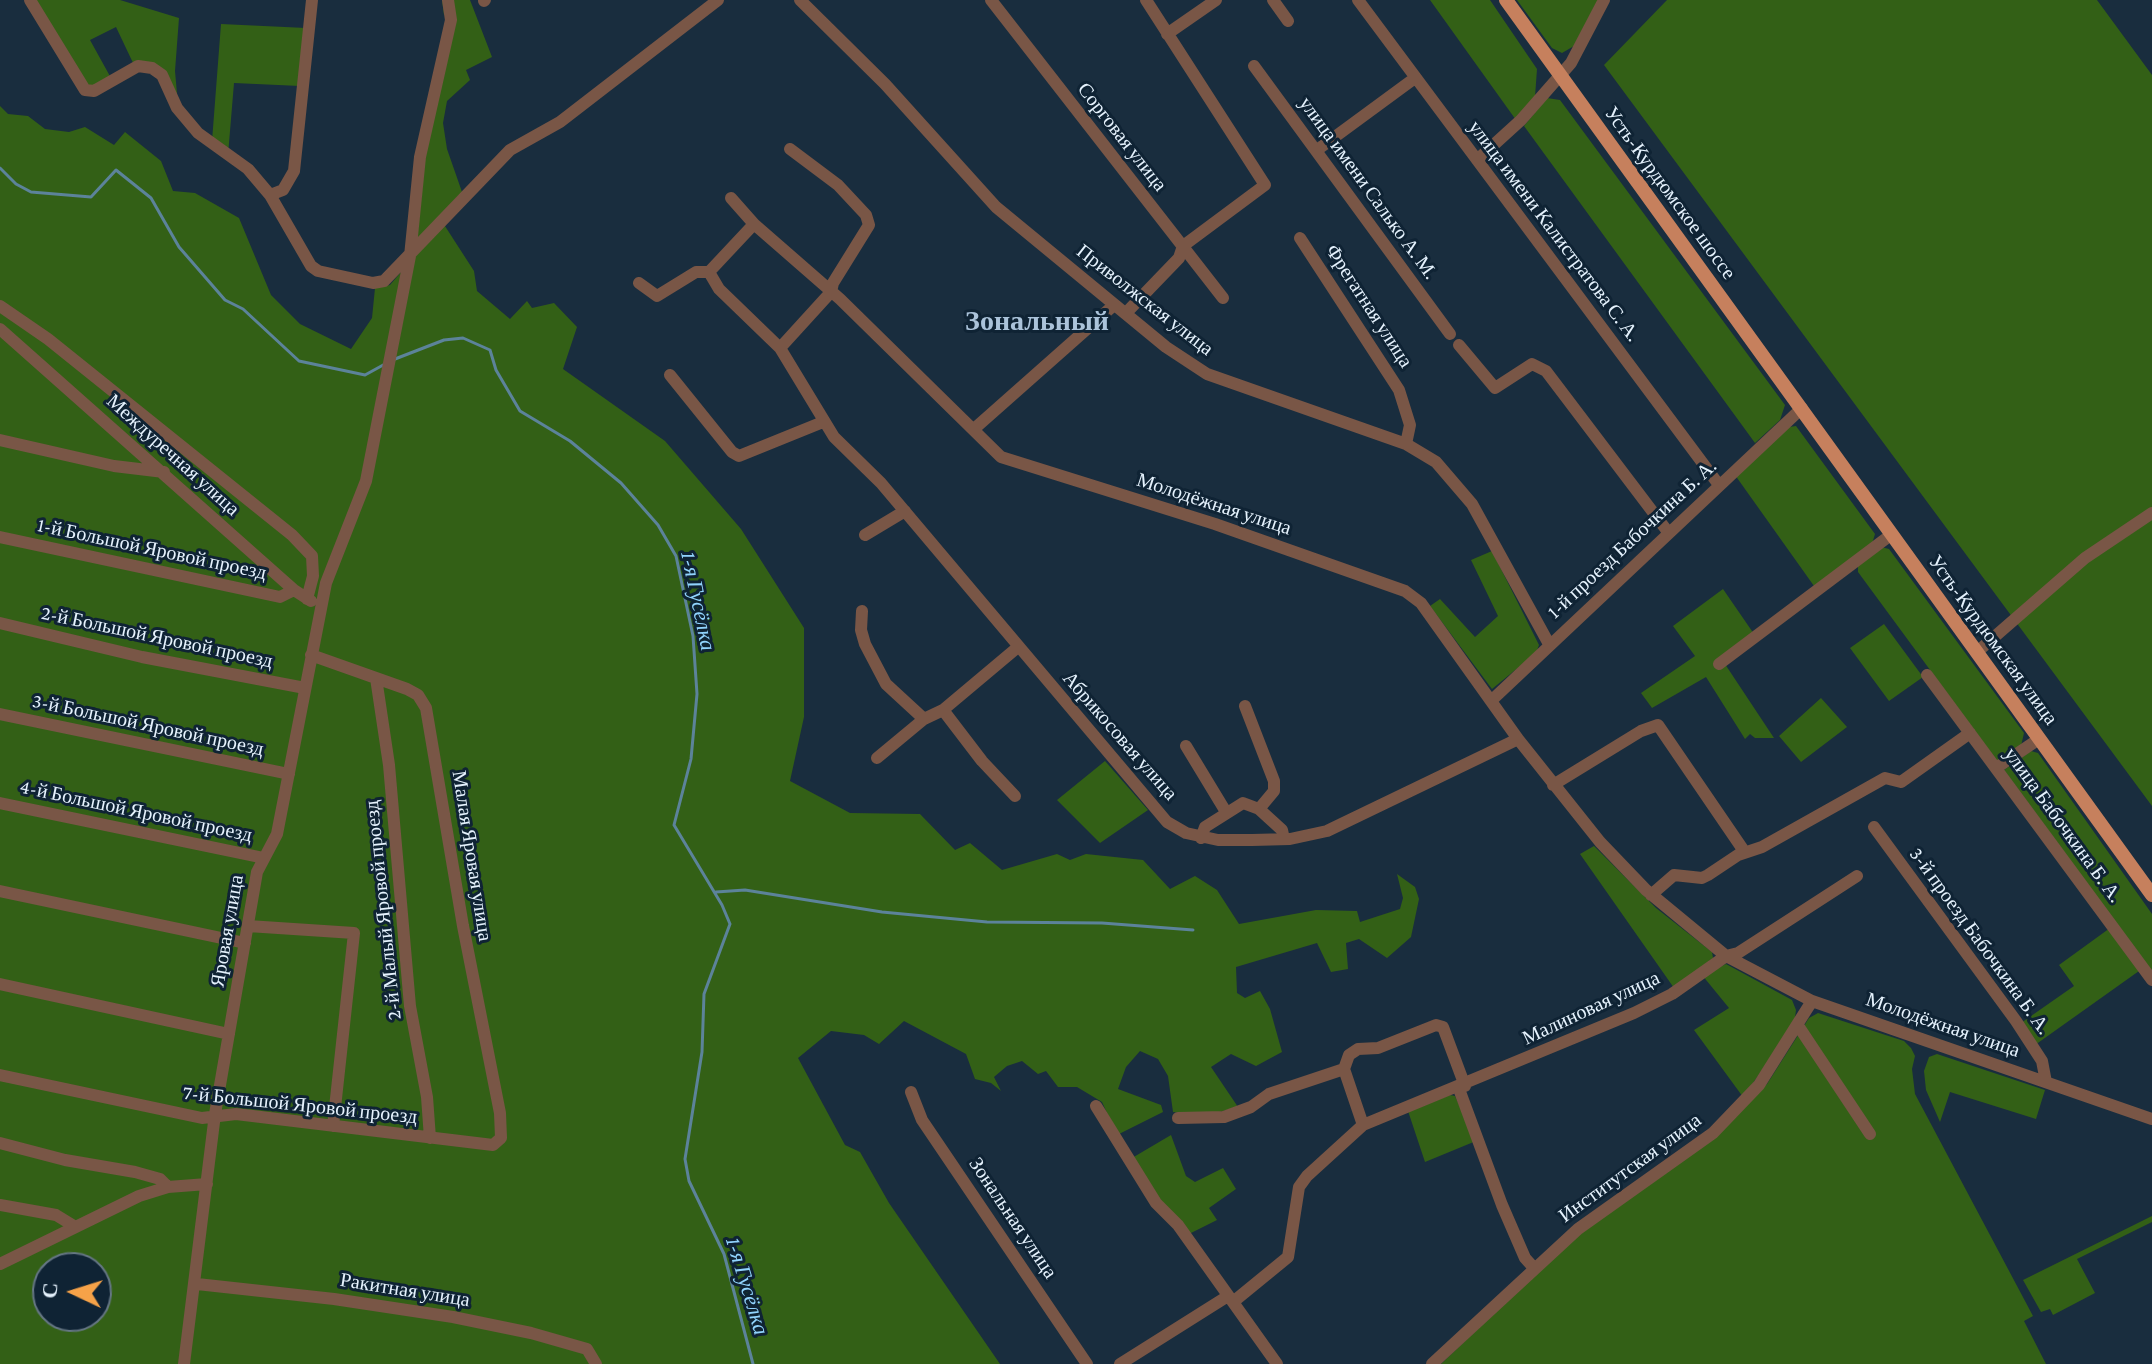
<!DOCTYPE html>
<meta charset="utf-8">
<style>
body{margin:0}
#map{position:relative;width:2152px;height:1364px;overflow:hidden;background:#192d3e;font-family:"Crimson Pro",serif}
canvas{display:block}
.north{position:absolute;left:32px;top:1252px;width:80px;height:80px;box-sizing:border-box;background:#0f2334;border:2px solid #657684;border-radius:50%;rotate:274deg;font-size:22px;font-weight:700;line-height:32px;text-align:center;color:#e5f2fd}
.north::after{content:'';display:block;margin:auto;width:28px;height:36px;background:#f6a248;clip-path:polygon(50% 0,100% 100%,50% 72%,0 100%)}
</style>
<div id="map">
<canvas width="2152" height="1364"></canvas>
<div class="north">С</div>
</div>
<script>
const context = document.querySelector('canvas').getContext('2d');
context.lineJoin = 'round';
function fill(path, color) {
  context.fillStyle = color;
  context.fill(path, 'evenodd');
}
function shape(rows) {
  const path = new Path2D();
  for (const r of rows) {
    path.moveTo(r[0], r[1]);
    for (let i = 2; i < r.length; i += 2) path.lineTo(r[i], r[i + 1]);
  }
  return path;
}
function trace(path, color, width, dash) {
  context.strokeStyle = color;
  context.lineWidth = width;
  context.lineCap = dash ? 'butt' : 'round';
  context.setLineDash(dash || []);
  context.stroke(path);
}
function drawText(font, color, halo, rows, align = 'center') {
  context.font = font + ' "Crimson Pro",serif';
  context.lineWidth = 6;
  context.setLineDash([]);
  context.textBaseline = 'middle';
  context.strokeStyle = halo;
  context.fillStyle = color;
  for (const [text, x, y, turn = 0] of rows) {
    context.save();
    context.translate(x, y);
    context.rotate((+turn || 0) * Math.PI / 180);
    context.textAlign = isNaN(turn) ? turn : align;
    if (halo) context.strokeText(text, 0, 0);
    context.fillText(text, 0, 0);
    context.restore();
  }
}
fill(shape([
 [34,0,120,0,179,18,175,71,178,105,170,83,134,65,116,27,90,40,111,78,98,87,87,86],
 [442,0,470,0,492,57,466,70,470,80,447,101,443,123,447,149,462,192,417,240,425,159,456,13,444,15],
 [1430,0,1490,0,1537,69,1535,97,1516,120],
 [1517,0,1598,0,1574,46,1562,53,1552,48],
 [1667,0,2097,0,2152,75,2152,806,1604,65],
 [221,24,306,28,300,86,234,83,228,155,212,141],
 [1547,98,1560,100,1785,405,1780,420,1755,443,1524,126],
 [0,106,8,114,28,116,45,129,69,132,85,127,114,145,125,132,161,161,173,191,195,193,239,218,271,295,300,324,351,349,372,318,375,288,390,285,443,223,474,271,477,291,510,319,527,301,532,308,554,303,577,327,563,369,665,441,741,529,804,628,804,717,790,781,850,813,920,814,955,850,970,843,1002,870,1057,854,1070,860,1086,854,1143,860,1170,889,1195,876,1217,890,1239,924,1316,910,1357,911,1360,922,1400,909,1403,898,1397,874,1415,887,1419,899,1411,937,1387,958,1359,939,1346,943,1348,969,1331,972,1317,943,1236,967,1237,993,1245,998,1260,991,1270,1009,1282,1052,1256,1066,1231,1054,1211,1067,1238,1107,1204,1116,1173,1112,1168,1076,1158,1059,1140,1051,1126,1067,1118,1089,1161,1105,1163,1112,1117,1135,1102,1102,1077,1087,1058,1087,1046,1071,1038,1074,1022,1061,1007,1066,994,1077,1001,1091,991,1083,975,1079,966,1054,904,1021,879,1044,864,1035,831,1031,798,1058,845,1145,860,1152,889,1203,1000,1364,0,1364],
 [48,1268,96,1268,96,1316,48,1316],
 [1796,426,1875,534,1872,544,1814,586,1735,475,1789,427],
 [1881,547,1889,549,2024,733,2021,746,1997,761,1858,572,1858,560],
 [1492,551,1539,645,1536,653,1492,689,1430,606,1440,599,1475,637,1498,616,1471,560],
 [1723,589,1754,634,1721,658,1774,738,1755,738,1750,734,1745,739,1706,677,1652,708,1641,693,1695,656,1673,626],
 [1884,624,1923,677,1889,701,1850,648],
 [1821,698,1847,727,1801,762,1779,736],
 [2031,751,2038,753,2152,914,2152,972,2004,770],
 [1105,761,1148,810,1100,843,1057,800],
 [1594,846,1656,908,1712,952,1713,958,1674,988,1580,854],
 [2110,928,2139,971,2035,1045,2021,1023,2074,986,2059,965],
 [1726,964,1792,1000,1796,1010,1794,1025,1743,1097,1694,1030,1729,1008,1702,975],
 [1818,1013,1904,1041,1911,1048,1915,1056,1912,1069,1915,1094,2033,1316,2024,1321,2046,1364,1441,1364,1585,1227,1767,1084,1809,1018],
 [1937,1054,2045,1090,2036,1119,1950,1092,1940,1122,1926,1090,1924,1071,1929,1057],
 [1450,1095,1455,1096,1476,1141,1425,1162,1408,1111],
 [1171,1135,1186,1176,1195,1182,1223,1168,1236,1189,1209,1208,1217,1220,1189,1234,1159,1201,1132,1158],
 [2152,1216,2152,1222,2077,1259,2095,1293,2053,1315,2050,1309,2041,1312,2023,1280]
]), '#336016');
trace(shape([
 [0,168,16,184,31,192,91,197,116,170,151,198,179,247,225,300,243,309,299,361,365,375,385,364],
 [395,359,444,340,463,338,490,350,496,370,520,411,570,441,621,483,658,525,676,556,693,636,697,694,691,759,674,825,722,905,730,924,704,994,702,1052,685,1159,689,1181,724,1254,753,1364],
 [716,892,745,890,882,912,987,922,1102,923,1193,930]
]), '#5c839a', 3);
trace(shape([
 [30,0,85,90,94,91,138,66,152,68,162,75,177,108,198,133,248,169,270,195,311,266,318,271,373,283,384,281,510,150,560,122,718,0],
 [800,0,885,84,996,207,1166,347,1207,374,1406,444,1436,462,1472,504,1549,644],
 [991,0,1223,298],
 [1273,0,1288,21],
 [1358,0,1719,485],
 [484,1,485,0],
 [1167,34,1216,0],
 [1254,66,1450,334],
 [1317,150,1415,78],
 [1477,160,1521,120,1571,63,1604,0],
 [270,195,283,190,294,171,312,0],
 [731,198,754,224,840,299,1001,457,1215,524,1405,591,1421,603,1518,739,1600,842,1646,890,1726,956,1812,1001,2152,1119],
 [1300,238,1399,390,1410,425,1406,444],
 [709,272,719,289,780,348,834,437,881,483,1167,822,1186,833,1218,840,1252,840,1290,839,1327,831,1518,739],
 [639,283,657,296,696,272,709,272,754,224],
 [0,306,48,339,292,535,312,556,313,576,307,599],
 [1126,313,1179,258,1183,246,1265,185,1146,0],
 [0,329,294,590,311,601],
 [1459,345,1495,388,1532,364,1546,371,1668,532],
 [780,348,831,292,833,283,869,225,866,215,838,185,790,149],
 [670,375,732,452,739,456,823,422],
 [974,429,1114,305],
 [0,440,114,466,164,472],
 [865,535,905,511],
 [0,537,280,597,294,590],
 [862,611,861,630,865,644,886,684,924,719],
 [0,623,142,657,305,688],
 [1977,652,2085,558,2152,513],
 [1719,664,1892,534],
 [1927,675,2152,980],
 [376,678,389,765,410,1006,427,1097,430,1138],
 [1492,700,1802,408],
 [1245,706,1274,781,1274,791,1259,809],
 [943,710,982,761,1015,796],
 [0,714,289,774],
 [1186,746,1226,812],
 [877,758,924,719,943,710,1018,647],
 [1996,768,2039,739],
 [1553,785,1641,731,1658,725,1744,851],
 [0,803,264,858],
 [1874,827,2016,1021,2042,1061,2046,1082],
 [1201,838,1205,827,1243,803,1259,809,1282,830,1284,839],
 [0,891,245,943],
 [1651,895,1674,875,1702,878,1708,875,1738,855,1762,847,1885,778,1901,782,1970,733],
 [248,926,354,933,333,1126],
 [0,984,229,1034],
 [1799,1027,1870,1134],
 [0,1075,202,1118,236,1114,493,1145,501,1138,500,1113,463,926,426,708,418,695,407,689,311,655],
 [1459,1089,1502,1205,1525,1258,1534,1268],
 [911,1092,922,1120,1087,1364],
 [1096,1106,1156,1203,1178,1225,1277,1364],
 [1178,1118,1224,1117,1251,1107,1269,1094,1344,1069],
 [1363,1125,1344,1069,1349,1055,1358,1049,1378,1048,1436,1025,1443,1027,1465,1086],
 [0,1143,65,1160,135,1172,160,1179,168,1187],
 [0,1205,56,1215,74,1226],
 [0,1264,139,1196,168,1187,207,1184],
 [197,1284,334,1299,453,1317,531,1333,587,1349,596,1364],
 [1233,1302,1288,1257,1299,1187,1307,1176,1363,1125,1634,1013,1672,994,1726,956,1738,953,1857,876],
 [184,1364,215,1114,257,872,277,834,326,583,366,481,410,256,420,157,451,20,448,0],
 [1120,1364,1228,1296],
 [1432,1364,1578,1229,1713,1133,1759,1085,1812,1001]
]), '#795646', 12);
trace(shape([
 [1506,0,2152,895]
]), '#c6805d', 14);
drawText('20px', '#e5f2fd', '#0f2334', [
 ["Сорговая улица",1122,137,52],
 ["улица имени Салько А. М.",1368,188,54],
 ["Усть-Курдюмское шоссе",1670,193,54],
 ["улица имени Калистратова С. А.",1554,231,53],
 ["Приволжская улица",1145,300,38],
 ["Фрегатная улица",1369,306,57],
 ["Междуречная улица",173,455,42],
 ["Молодёжная улица",1214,504,18],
 ["1-й проезд Бабочкина Б. А.",1632,539,-43],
 ["1-й Большой Яровой проезд",152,549,12],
 ["2-й Большой Яровой проезд",157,637,12],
 ["Усть-Курдюмская улица",1993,640,54],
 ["3-й Большой Яровой проезд",148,725,12],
 ["Абрикосовая улица",1120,736,49],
 ["4-й Большой Яровой проезд",136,811,12],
 ["улица Бабочкина Б. А.",2063,825,54],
 ["Малая Яровая улица",472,856,81],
 ["2-й Малый Яровой проезд",383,910,-96],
 ["Яровая улица",227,931,-80],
 ["3-й проезд Бабочкина Б. А.",1980,941,54],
 ["Малиновая улица",1591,1008,-25],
 ["Молодёжная улица",1943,1025,19],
 ["7-й Большой Яровой проезд",300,1105,6],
 ["Институтская улица",1630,1168,-36],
 ["Зональная улица",1013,1218,56],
 ["Ракитная улица",405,1290,9]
]);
drawText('italic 22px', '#91d4fd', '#0f2334', [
 ["1-я Гусёлка",698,601,78],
 ["1-я Гусёлка",747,1286,73]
]);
drawText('bold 28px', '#abc3da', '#0f2334', [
 ["Зональный",1037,321]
]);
</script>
